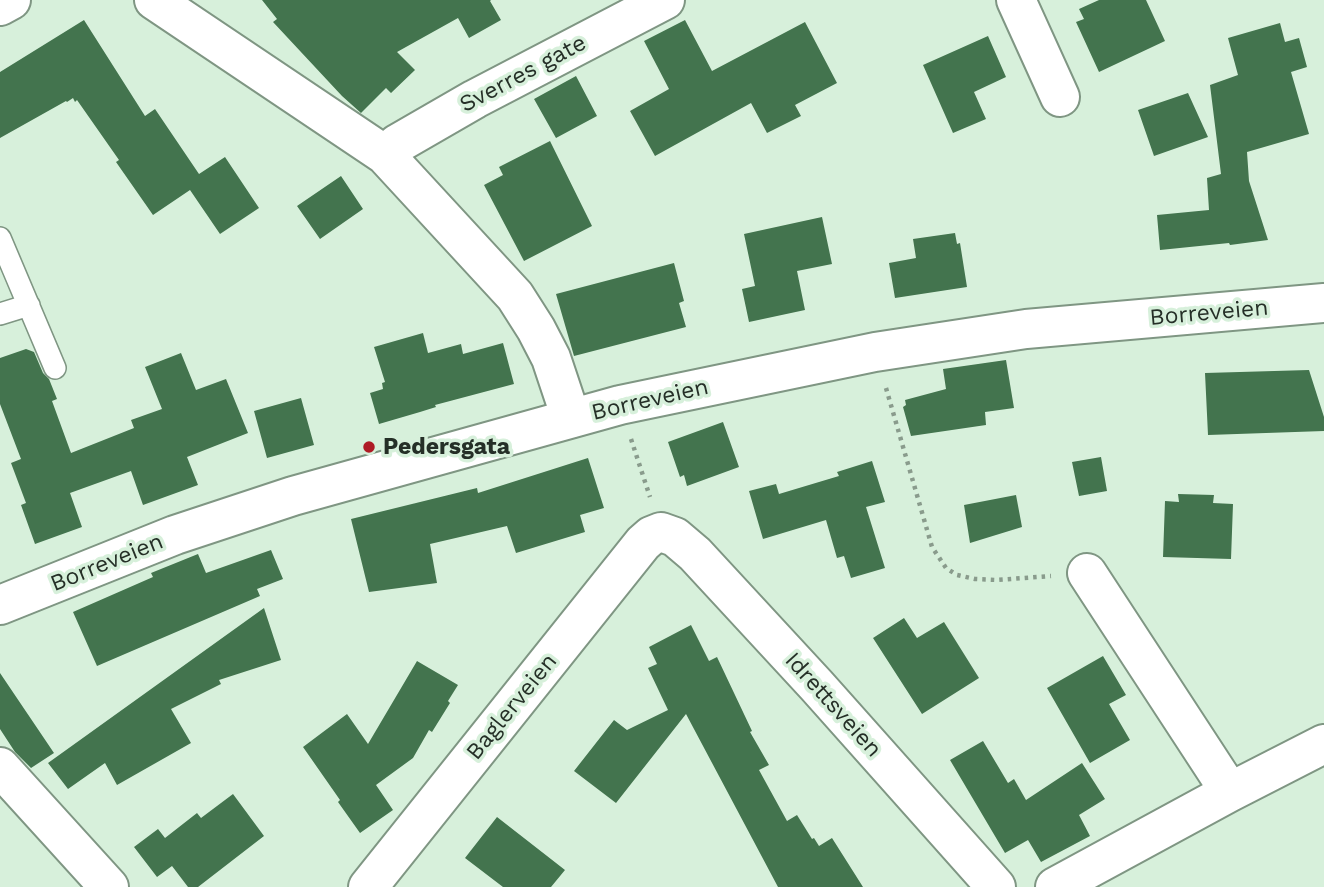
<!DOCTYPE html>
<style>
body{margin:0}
canvas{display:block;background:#d7f0db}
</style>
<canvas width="1324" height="887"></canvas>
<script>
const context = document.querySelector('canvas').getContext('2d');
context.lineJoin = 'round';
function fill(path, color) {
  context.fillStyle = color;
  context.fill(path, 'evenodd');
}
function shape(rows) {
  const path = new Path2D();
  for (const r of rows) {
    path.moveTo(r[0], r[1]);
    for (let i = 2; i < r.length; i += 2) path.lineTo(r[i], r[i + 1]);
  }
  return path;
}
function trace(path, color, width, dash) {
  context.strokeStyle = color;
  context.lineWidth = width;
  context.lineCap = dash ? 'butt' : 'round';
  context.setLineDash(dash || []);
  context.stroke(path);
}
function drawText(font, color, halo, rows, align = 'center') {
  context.font = font + ' "Work Sans",sans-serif';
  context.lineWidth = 7;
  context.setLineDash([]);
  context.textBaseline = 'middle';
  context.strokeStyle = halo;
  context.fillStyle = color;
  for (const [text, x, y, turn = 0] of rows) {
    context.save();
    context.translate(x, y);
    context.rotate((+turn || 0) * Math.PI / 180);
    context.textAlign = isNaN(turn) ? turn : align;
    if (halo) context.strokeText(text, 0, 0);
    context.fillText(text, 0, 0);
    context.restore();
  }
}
fill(shape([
 [262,0,491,0,490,1,501,20,469,38,458,18,397,52,415,70,391,93,386,88,361,113,342,96,273,22,277,19],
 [1099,0,1146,0,1165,41,1099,72,1076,22,1084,19,1079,9],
 [84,20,145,116,155,109,199,174,225,157,259,208,220,234,190,190,153,215,116,162,119,160,77,100,75,102,73,98,67,102,66,101,0,138,0,72],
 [685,20,712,71,805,22,837,83,795,105,801,116,767,133,751,103,655,156,630,111,669,89,644,41],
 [1280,23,1285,42,1299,38,1307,67,1291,72,1309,134,1247,152,1249,181,1268,240,1230,245,1229,243,1160,250,1157,215,1209,210,1207,178,1221,174,1210,85,1238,75,1228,38],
 [988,36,1006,77,974,92,986,119,953,133,923,65],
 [576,76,597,116,556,138,534,99],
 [1188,93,1208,137,1154,156,1138,110],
 [550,141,592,226,524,261,484,185,503,175,499,167],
 [341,176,363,209,320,239,297,206],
 [822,217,832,264,797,271,805,310,749,322,742,289,755,286,744,234],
 [955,233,957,244,960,243,967,287,895,298,889,263,916,258,913,239],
 [674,263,684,301,679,303,686,327,574,356,556,294],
 [423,333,428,353,461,344,463,354,503,343,514,384,435,405,436,407,420,412,379,424,370,393,383,389,382,383,385,382,374,347],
 [26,349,34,352,43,373,49,379,57,399,52,401,71,453,134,428,131,420,162,409,145,367,181,353,196,390,226,379,248,433,187,457,198,485,143,505,131,471,70,493,82,527,35,544,21,505,26,503,11,463,21,459,0,404,0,358],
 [1006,360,1014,408,985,412,986,425,911,436,903,407,906,405,905,400,946,389,943,369],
 [1309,370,1324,417,1324,431,1208,435,1205,373],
 [301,398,314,445,267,458,254,411],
 [723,422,739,467,687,486,684,475,680,477,668,442],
 [1101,457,1107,491,1079,496,1072,462],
 [588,458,604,508,580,515,585,532,516,553,507,526,430,544,437,583,369,592,351,519,477,488,478,493],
 [872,461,885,502,866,507,885,568,851,578,844,556,837,558,826,520,763,539,749,491,776,484,779,494,839,476,837,472],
 [1178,494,1214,495,1213,503,1233,504,1231,559,1163,557,1165,501,1179,502],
 [1016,495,1022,527,970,543,964,505],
 [271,550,283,579,257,589,260,596,97,666,73,612,153,577,151,573,198,554,206,573],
 [264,608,281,660,219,680,221,684,171,709,191,743,117,785,105,763,68,789,48,763],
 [904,618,917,638,944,622,979,678,922,714,873,638],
 [691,625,709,661,717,657,752,731,750,732,769,765,759,770,787,821,797,815,812,839,814,838,819,846,832,838,863,887,778,887,686,714,616,803,574,771,614,720,627,730,668,710,648,668,657,664,649,647],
 [1103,656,1126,695,1109,704,1130,740,1090,763,1047,688],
 [417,661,458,685,448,701,450,703,432,732,429,730,413,758,376,785,393,810,360,833,338,802,340,800,303,747,347,714,368,744],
 [0,673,54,753,31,768,15,752,0,729],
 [983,741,1008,783,1014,779,1026,800,1082,763,1105,799,1079,815,1090,836,1041,862,1028,840,1005,853,950,760],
 [233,794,264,836,198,887,188,887,172,866,157,877,134,847,158,829,165,838,197,813,201,818],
 [497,817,565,870,551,887,503,887,465,858]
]), '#43744e');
const service = shape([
 [0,238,55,368],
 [0,314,29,305]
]);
const minor = shape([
 [154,0,385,155,515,296,536,329,551,358,571,418],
 [1016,0,1060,97],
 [0,6,11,0],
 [385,155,397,144,475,99,665,0],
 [1087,573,1230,792],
 [0,767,109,887],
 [368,887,643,543,651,536,661,532,675,537,695,554,817,686,996,887],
 [1055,887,1230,792,1324,744]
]);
const secondary = shape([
 [0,605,175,535,293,496,620,405,875,352,1026,329,1324,303]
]);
trace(service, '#7f9683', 24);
trace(minor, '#7f9683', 42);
trace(secondary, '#7f9683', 42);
trace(shape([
 [886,388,932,547,946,568,957,575,975,579,997,580,1051,576],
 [631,439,650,497]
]), '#899b8c', 4.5, [3.5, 5]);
trace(service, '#fff', 21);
trace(minor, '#fff', 38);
trace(secondary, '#fff', 38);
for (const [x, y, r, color] of [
 [369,447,7,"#ae1b25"]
]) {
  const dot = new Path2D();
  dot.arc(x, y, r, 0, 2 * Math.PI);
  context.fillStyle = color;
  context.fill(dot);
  trace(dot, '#d7f0db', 2.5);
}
drawText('23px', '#252f27', '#d7f0db', [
 ["Sverres gate",523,74,-28],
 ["Borreveien",1209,313,-5],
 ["Borreveien",650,400,-13],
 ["Borreveien",107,563,-22],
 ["Idrettsveien",833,705,48],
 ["Baglerveien",512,707,-51]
]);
drawText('bold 23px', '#252f27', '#d7f0db', [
 ["Pedersgata",383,447]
], 'left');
</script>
